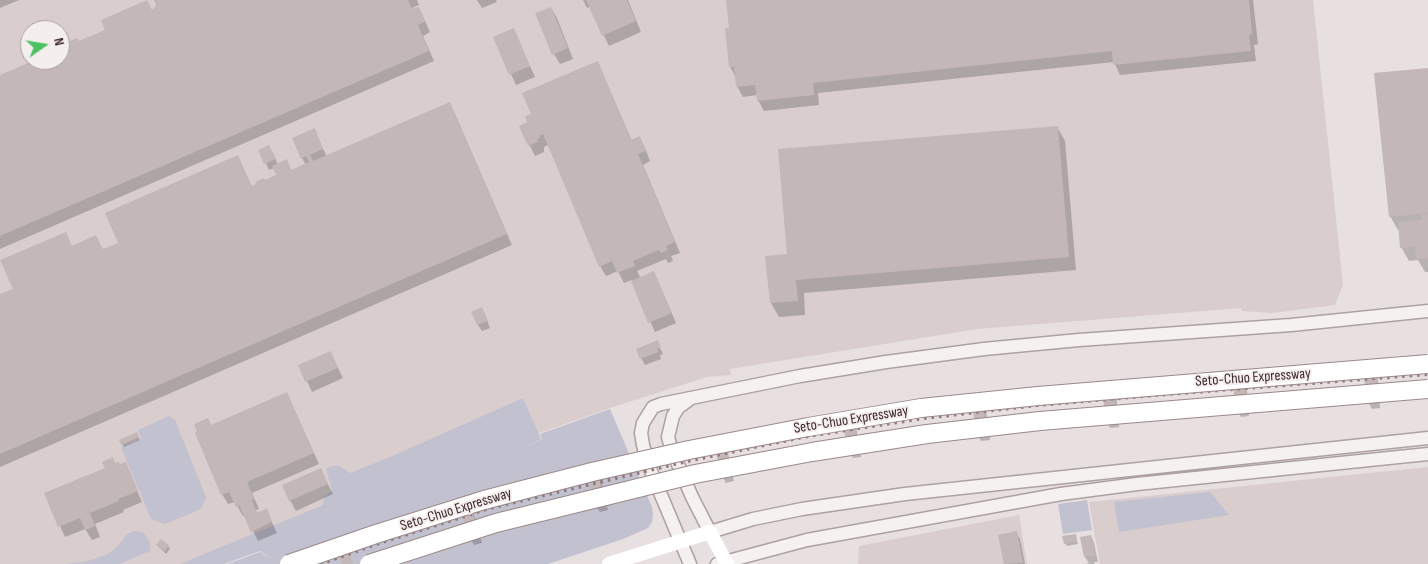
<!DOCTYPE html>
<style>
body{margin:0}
#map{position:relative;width:1428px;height:564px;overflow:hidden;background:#e7dfe0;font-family:"Sofia Sans Condensed",sans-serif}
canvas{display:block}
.north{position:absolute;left:20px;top:20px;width:50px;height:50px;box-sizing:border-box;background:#f5eeef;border:1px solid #ab9fa0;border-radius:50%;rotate:77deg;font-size:14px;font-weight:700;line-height:20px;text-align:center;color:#3d292a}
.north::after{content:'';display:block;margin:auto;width:18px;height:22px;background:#4ec262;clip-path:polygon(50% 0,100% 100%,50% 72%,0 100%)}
</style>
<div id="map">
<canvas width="1428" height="564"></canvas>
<div class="north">N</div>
</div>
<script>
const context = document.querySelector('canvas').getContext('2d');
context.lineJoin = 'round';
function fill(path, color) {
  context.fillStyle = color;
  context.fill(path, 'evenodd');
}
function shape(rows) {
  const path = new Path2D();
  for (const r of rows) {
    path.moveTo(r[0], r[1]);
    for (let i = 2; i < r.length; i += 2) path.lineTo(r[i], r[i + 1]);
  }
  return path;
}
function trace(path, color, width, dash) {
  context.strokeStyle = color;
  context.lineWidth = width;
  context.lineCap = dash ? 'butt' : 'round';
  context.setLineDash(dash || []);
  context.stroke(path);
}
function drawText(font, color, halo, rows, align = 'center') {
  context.font = font + ' "Sofia Sans Condensed",sans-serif';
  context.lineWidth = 4;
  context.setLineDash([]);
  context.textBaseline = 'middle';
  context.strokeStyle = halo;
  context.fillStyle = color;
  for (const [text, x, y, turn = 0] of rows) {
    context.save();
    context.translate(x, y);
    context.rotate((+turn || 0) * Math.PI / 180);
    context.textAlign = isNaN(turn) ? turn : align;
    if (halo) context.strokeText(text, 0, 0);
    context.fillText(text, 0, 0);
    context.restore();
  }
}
fill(shape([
 [0,0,1313,0,1343,285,1335,305,1272,313,1242,311,1241,308,977,329,730,369,731,375,707,377,610,408,520,440,208,564,0,564],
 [30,30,60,30,60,60,30,60],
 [1428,467,1428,564,1100,564,1089,502],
 [1019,515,1027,564,858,564,859,546]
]), '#d9cdce');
fill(shape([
 [523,398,541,439,521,450,542,439,540,434,610,409,652,507,653,515,652,522,648,528,623,539,548,564,227,564,260,552,272,559,260,551,224,564,180,564,323,505,324,496,332,491,326,469,329,467,338,465,350,473,390,457],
 [169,416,175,420,206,497,201,509,165,524,151,519,121,447,141,439,138,430],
 [1210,492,1229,515,1119,532,1114,502],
 [1087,500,1092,530,1063,534,1058,504],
 [133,531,143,532,150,542,150,551,119,564,66,564,88,561,108,554,119,545,125,536]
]), '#c2c1d0');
fill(shape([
 [0,0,19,0,0,8],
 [155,0,417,0,419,5,412,8,413,10,419,8,430,32,423,36,434,61,0,249,0,76,37,60,60,60,60,40,62,45,78,42,159,7],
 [477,0,496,0,497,2,482,8],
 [583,0,628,0,641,32,609,46,590,6,587,8],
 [727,0,1253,0,1258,44,1254,45,1256,61,1120,75,1114,62,818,93,819,105,764,111,758,100,757,95,743,97,737,86,736,77,730,67,726,29,730,29],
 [551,8,557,18,573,59,560,64,554,54],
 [513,29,535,77,516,85,494,37],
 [597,62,632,141,639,138,645,148,650,161,643,165,680,253,671,256,673,261,668,263,666,259,637,271,641,279,654,273,676,323,655,332,632,280,624,283,618,271,606,276,600,266,548,145,544,147,544,152,535,156,520,126,529,123,532,114],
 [1428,69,1428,272,1425,272,1418,260,1409,261,1401,247,1400,230,1398,230,1390,216],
 [455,114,512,245,0,467,0,296,14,289,72,247,104,250,120,244,238,157,252,187,278,176,274,168,269,170,260,150,273,153,278,165,286,161,292,171,306,165,302,158,314,130,327,157],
 [1057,127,1065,141,1076,270,804,293,805,315,779,317,771,303,767,257,789,255],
 [485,315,490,328,482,331,478,325],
 [657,342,663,354,660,355,661,359,645,365,637,350],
 [330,352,343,378,312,392,307,381],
 [1377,369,1380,408,1372,409,1368,402],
 [1246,377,1249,416,1241,417,1237,410],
 [1116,389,1119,427,1110,428,1107,421],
 [287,394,319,464,252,493,259,509,256,510,258,514,266,510,277,533,258,541,245,515,243,516,235,502,228,504,222,494,212,427],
 [985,402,990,440,981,441,977,435],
 [855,419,861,457,853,458,849,452],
 [137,434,140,440,124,447,122,444],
 [726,443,734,481,726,483,722,476],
 [113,459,116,464,120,465,125,463,142,502,123,510,124,512,95,524,100,537,92,540,85,529,65,537,46,494,107,469],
 [320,469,333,494,296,511,290,500],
 [599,472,608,510,600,512,596,506],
 [471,505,482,543,474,545,470,538],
 [1016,532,1020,539,1025,564,1005,564,999,536],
 [1075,535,1078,544,1067,546,1065,543],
 [1091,536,1094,543,1098,562,1094,562,1095,564,1085,564,1089,563,1085,557],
 [157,545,168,546,170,549,166,554]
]), '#0003');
fill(shape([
 [147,0,152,10,156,6,154,0,408,0,412,9,419,7,425,22,418,25,429,51,0,236,0,75,35,60,60,60,60,38,63,44,77,38,79,41,105,30,101,20],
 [586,0,627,0,636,21,602,36],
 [726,0,1249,0,1252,34,1249,35,1251,51,1113,65,1112,51,813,83,814,95,757,101,755,85,736,87,734,67,729,67,725,28,729,28],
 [551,7,568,48,552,55,535,13],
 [514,28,530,66,509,75,493,37],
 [598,61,631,140,640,136,646,151,638,154,675,242,666,246,668,250,661,253,659,250,633,261,635,266,617,273,612,261,599,267,543,134,539,136,540,138,537,139,538,142,528,146,519,126,527,122,525,116,531,114,522,93],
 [1428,68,1428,213,1389,217,1374,73],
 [450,102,507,234,0,454,0,294,13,289,0,260,66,232,72,246,96,235,103,249,118,243,105,213,238,155,251,186,256,184,255,182,264,178,265,180,276,175,272,166,287,159,291,170,309,162,306,156,301,159,292,138,315,128,323,149,310,155,313,161],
 [1058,126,1069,257,796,280,798,301,770,303,765,256,787,254,778,149],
 [269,145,276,159,264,164,258,150],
 [1421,214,1428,214,1428,258,1416,259,1415,246,1400,248,1398,222,1422,220],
 [654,271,672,313,648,323,631,281],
 [482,307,488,321,477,325,471,312],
 [658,340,661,347,657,349,659,352,640,359,636,349],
 [331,351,338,368,305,382,298,365],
 [1374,361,1377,401,1366,402,1363,362],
 [1243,369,1246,409,1235,410,1232,370],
 [1112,380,1116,421,1105,422,1102,381],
 [287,392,314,453,247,482,254,499,252,500,257,513,267,508,272,522,251,532,239,505,236,507,229,492,221,495,195,433,197,432,194,424,208,418,211,425],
 [981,393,987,434,976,435,971,395],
 [852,410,858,451,848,452,841,412],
 [137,432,139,437,121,445,119,440],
 [723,435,731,474,721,476,713,437],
 [113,457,115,463,119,462,120,464,126,462,138,491,118,499,119,501,90,513,95,526,85,530,80,518,58,527,44,493,105,468,102,462],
 [596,464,605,503,595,506,585,466],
 [321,468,328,484,289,501,282,485],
 [468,497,479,536,469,539,458,500],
 [1017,531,1023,563,1004,564,998,535],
 [1076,534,1077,541,1064,544,1062,536],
 [1091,535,1095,555,1084,557,1080,537],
 [344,537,353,564,342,564,334,540],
 [161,539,169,545,164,552,156,545]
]), '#c3b7b7');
const tertiary = shape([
 [690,399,678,408,673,416,668,437,671,448,692,497,710,532,753,519,802,509,905,494,1428,438],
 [690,564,648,464,643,445,641,433,643,423,653,407,661,404,800,376,886,362,984,349,1079,340,1291,325,1428,311],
 [717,564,807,540,1061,494,1137,484,1428,454]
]);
trace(tertiary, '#ada1a2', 15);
trace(tertiary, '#f6f1f1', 12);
trace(shape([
 [609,564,710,532,727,564]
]), '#fff', 14);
trace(shape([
 [320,564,379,543,490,508,692,460,808,436,924,418,1038,405,1155,395,1428,374]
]), '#8f7a7b', 4, [2.5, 5]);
const motorwayBridge = shape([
 [289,564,376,534,484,500,592,472,689,450,808,427,921,408,1038,396,1428,364],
 [369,564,496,523,695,474,812,452,927,434,1040,421,1428,389]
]);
trace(motorwayBridge, '#9c8889', 20, []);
trace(motorwayBridge, '#fff', 18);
drawText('15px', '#3d292a', '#f5eeef', [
 ["Seto-Chuo Expressway",1253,378,-4],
 ["Seto-Chuo Expressway",851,420,-9],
 ["Seto-Chuo Expressway",456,510,-17]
]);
</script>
